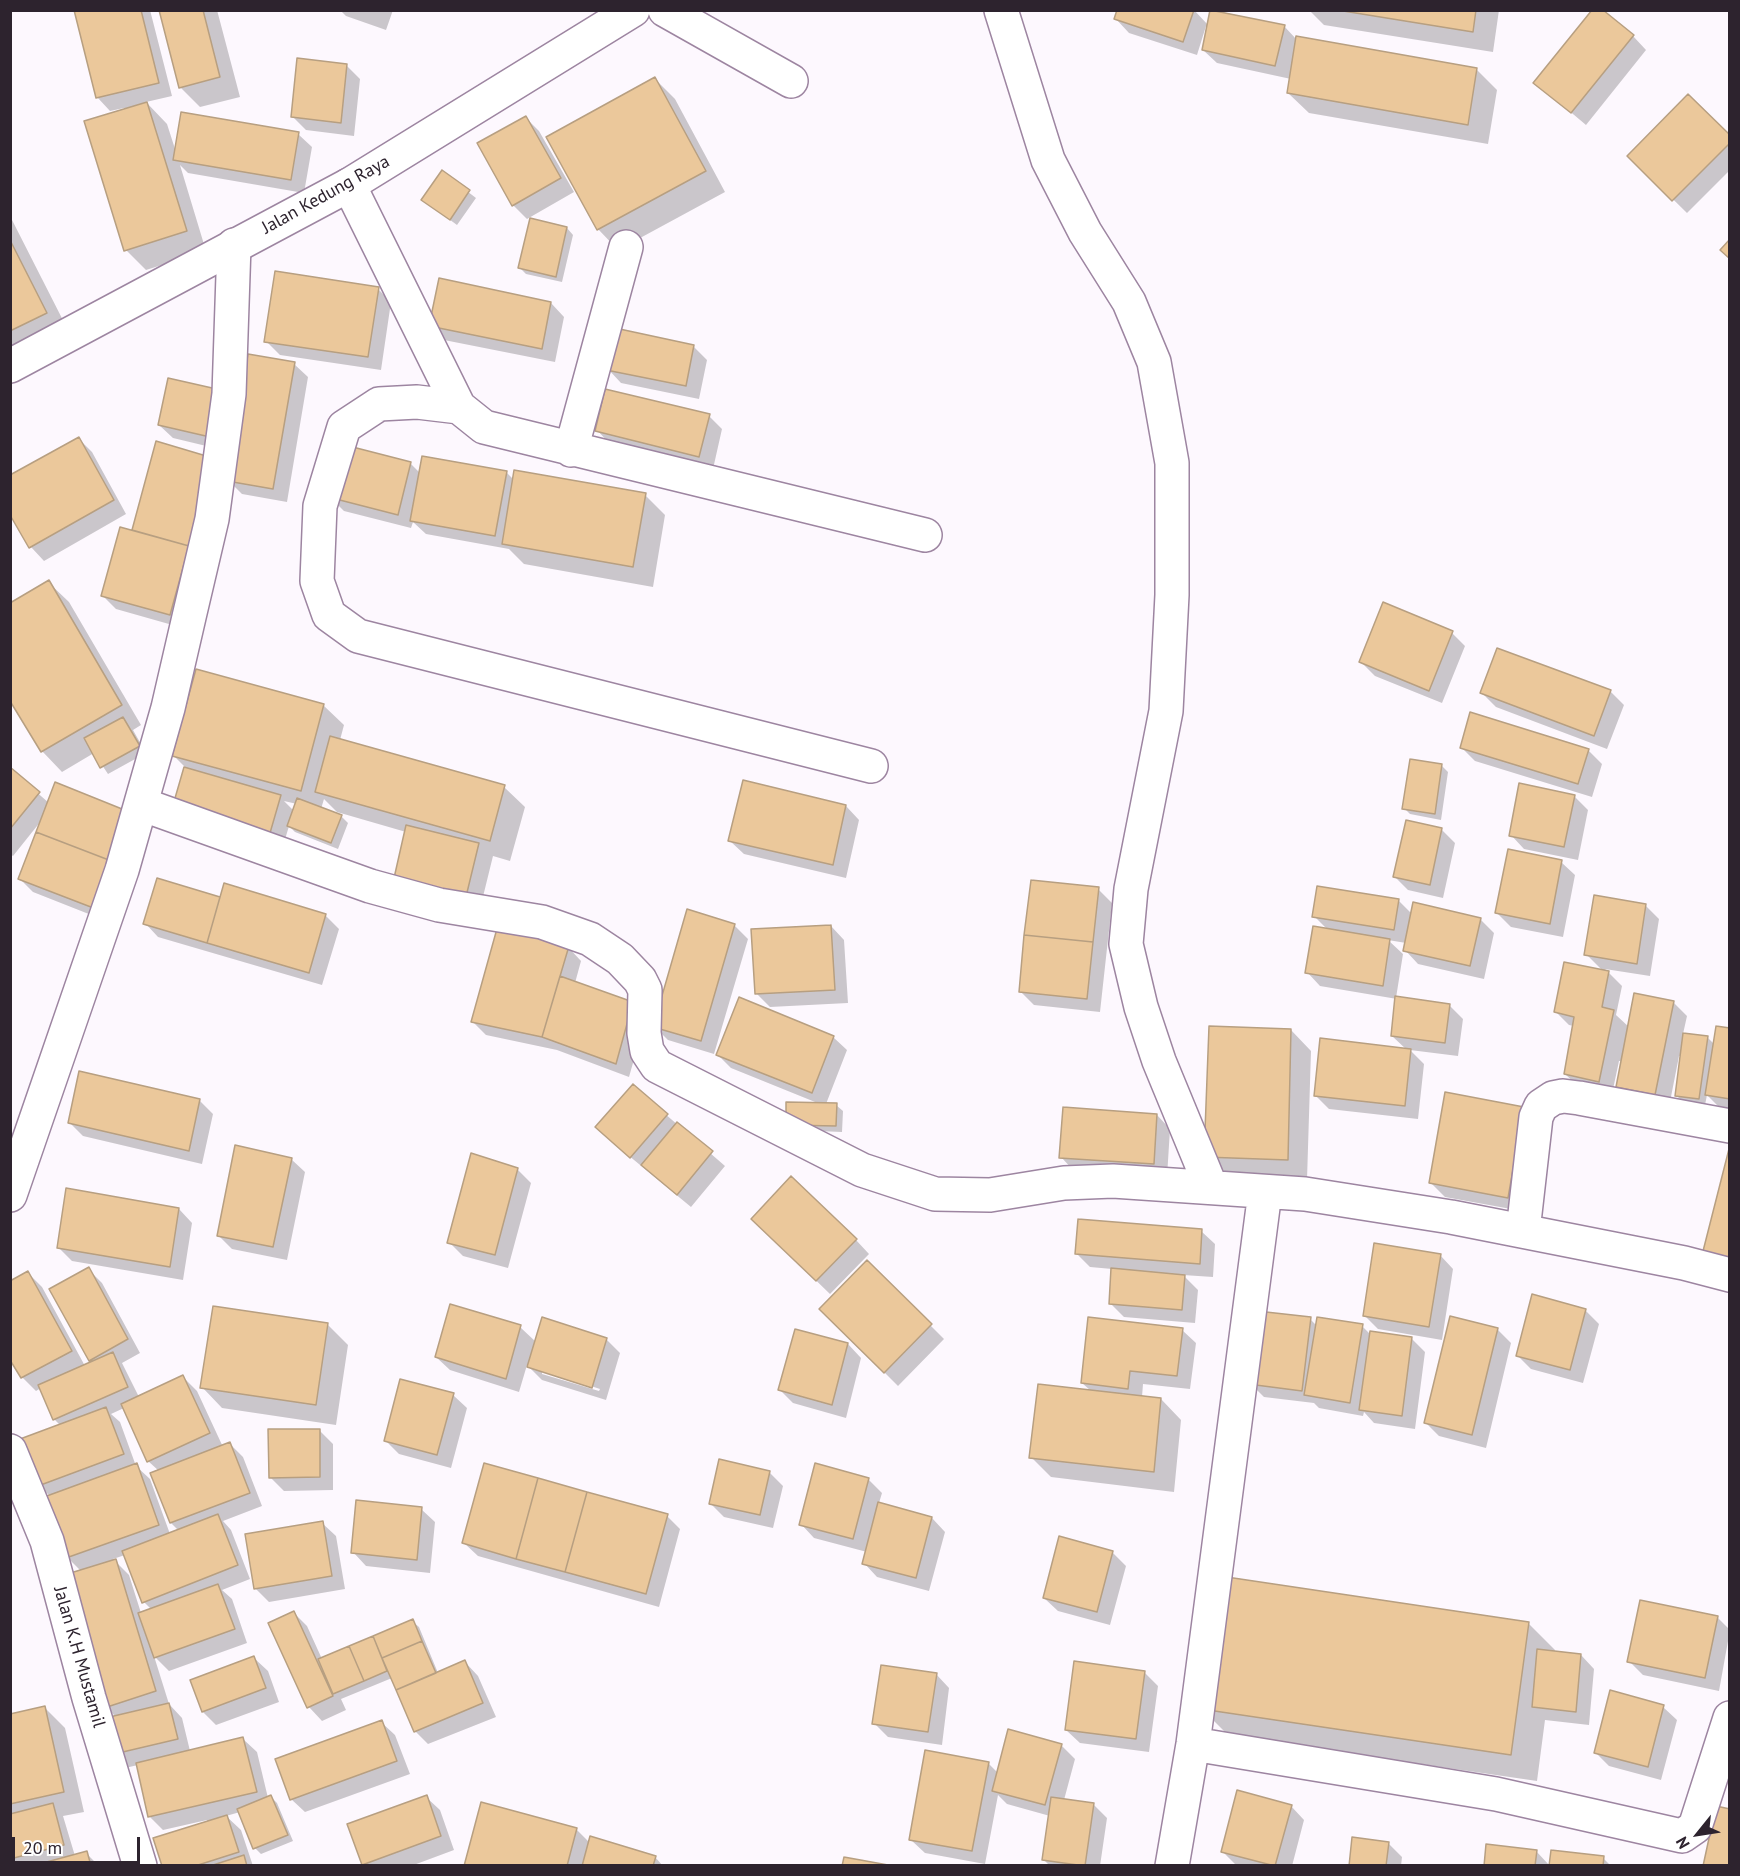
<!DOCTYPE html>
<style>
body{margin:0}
#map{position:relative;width:1740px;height:1876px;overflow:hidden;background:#fdf8fe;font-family:"PT Sans",sans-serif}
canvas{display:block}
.frame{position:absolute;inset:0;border:12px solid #2d232e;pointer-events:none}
.north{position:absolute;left:1668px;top:1804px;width:60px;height:60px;-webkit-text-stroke:4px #fff;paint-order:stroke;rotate:240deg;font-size:16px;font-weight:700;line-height:24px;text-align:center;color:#2d232e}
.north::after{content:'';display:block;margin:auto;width:21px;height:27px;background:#2d232e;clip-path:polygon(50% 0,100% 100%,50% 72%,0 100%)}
.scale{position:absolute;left:12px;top:1837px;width:128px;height:27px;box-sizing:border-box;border:3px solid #2d232e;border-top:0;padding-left:8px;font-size:18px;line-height:21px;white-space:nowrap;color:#2d232e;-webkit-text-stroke:4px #fff;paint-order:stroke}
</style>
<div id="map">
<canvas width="1740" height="1876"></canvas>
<div class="frame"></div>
<div class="north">N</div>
<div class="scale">20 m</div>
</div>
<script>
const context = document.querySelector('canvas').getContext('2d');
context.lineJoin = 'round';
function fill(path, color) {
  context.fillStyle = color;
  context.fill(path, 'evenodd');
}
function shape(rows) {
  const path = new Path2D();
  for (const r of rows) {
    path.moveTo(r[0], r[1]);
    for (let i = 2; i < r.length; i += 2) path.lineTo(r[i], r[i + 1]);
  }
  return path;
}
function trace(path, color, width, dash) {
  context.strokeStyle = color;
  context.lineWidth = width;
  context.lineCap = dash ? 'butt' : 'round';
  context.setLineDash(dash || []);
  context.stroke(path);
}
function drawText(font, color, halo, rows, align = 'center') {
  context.font = font + ' "PT Sans",sans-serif';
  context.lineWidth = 4.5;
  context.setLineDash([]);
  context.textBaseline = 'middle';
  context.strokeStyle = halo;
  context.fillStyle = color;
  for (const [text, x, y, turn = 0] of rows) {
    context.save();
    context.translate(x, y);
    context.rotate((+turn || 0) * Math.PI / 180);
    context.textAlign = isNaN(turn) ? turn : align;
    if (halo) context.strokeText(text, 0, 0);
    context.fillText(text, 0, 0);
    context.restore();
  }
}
fill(shape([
 [75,10,150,10,172,96,146,102,167,124,176,152,298,134,312,147,304,193,188,173,180,165,206,251,146,270,126,250,125,110,124,108,110,111,97,97],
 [160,10,217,10,240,97,200,107,180,87],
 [340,10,393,10,386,30,346,16],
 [1194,10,1209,26,1214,10,1284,26,1297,40,1476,69,1497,90,1488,144,1309,113,1288,93,1291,79,1217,63,1203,50,1209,27,1206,26,1197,55,1129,33,1116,19],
 [1309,10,1499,10,1493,52,1324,25],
 [1633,36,1646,50,1586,125,1535,82],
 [347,66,360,79,354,136,306,130,293,117],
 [655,79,675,99,725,192,618,250,598,229],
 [526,118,539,131,574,192,527,219,513,205],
 [1730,137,1730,170,1687,213,1629,156],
 [442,172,476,198,457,225,423,200],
 [10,216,73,340,10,371],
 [567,228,573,235,562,282,526,274,520,268],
 [378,289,391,302,381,370,280,355,266,341],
 [551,303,564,317,555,362,444,340,431,326],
 [693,346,707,360,699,399,621,383,608,369],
 [294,364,308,377,287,502,242,494,229,481],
 [169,379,223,450,173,438,159,425],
 [709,416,722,429,713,469,610,444,597,430],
 [78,438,92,452,126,514,44,561,31,547,10,512],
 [157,443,212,459,183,628,116,609,103,596,133,532],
 [410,463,420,473,506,472,514,480,645,495,665,515,653,587,524,564,509,549,426,534,413,522,411,528,344,511,330,497],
 [48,582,69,602,141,725,133,730,146,753,108,774,94,753,62,772,42,751],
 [1452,633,1465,646,1442,703,1375,676,1361,662],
 [1610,691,1624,705,1607,749,1496,707,1482,693],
 [323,705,344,725,340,740,504,787,525,807,510,861,493,856,478,917,406,832,337,812,324,799,321,809,341,816,348,823,338,849,295,832,289,826,281,853,173,812,185,767,174,756],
 [284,801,297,804,294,811],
 [1462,748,1588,750,1602,764,1592,797,1475,761],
 [1442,766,1448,772,1441,820,1410,814,1404,808],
 [10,769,49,803,109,922,33,892,20,879,41,821,13,856,10,854],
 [1574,796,1588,810,1578,860,1524,849,1511,835],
 [846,806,859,820,846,878,744,854,730,841],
 [1441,829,1455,843,1443,898,1408,890,1395,877],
 [1561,862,1575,875,1563,937,1511,927,1497,913],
 [158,880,221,899,325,915,339,929,322,985,158,937,145,923],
 [1098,889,1112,903,1100,1012,1034,1005,1020,991],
 [1398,900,1412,914,1480,919,1494,933,1484,979,1418,964,1405,950,1406,943,1388,940,1403,954,1396,998,1449,1005,1463,1019,1458,1056,1410,1050,1424,1064,1418,1119,1329,1109,1315,1095,1407,1050,1392,1036,1397,999,1320,986,1307,972,1328,930,1314,916],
 [1645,905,1659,919,1650,976,1605,969,1622,986,1616,1015,1629,1027,1673,1002,1687,1016,1683,1034,1707,1037,1715,1045,1730,1030,1730,1110,1720,1108,1707,1095,1705,1105,1683,1102,1676,1095,1681,1056,1679,1056,1669,1107,1631,1100,1617,1086,1622,1061,1619,1061,1612,1094,1579,1087,1565,1074,1574,1026,1569,1025,1556,1012,1603,971,1586,954],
 [734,925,748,939,714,1054,668,1040,655,1027],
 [831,926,844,940,848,1003,770,1007,757,994],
 [568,947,581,961,575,983,646,1017,629,1077,557,1050,486,1035,473,1022],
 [1291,1030,1311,1051,1307,1180,1226,1177,1206,1157],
 [833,1037,847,1050,826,1104,836,1105,843,1111,842,1132,794,1130,820,1104,731,1068,718,1055],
 [633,1086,725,1166,691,1207,611,1141],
 [199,1100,213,1114,202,1164,83,1136,69,1122],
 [1523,1108,1522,1211,1445,1197,1431,1183],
 [1157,1115,1170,1129,1167,1177,1074,1171,1061,1157],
 [291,1159,305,1172,287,1260,232,1249,218,1235],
 [517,1169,531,1183,508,1268,463,1256,449,1242],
 [179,1209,192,1223,183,1280,72,1261,59,1248],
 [1201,1231,1215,1244,1213,1277,1183,1275,1198,1290,1195,1323,1124,1317,1110,1303,1112,1269,1090,1267,1076,1253],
 [766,1232,856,1240,869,1254,830,1294],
 [1440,1255,1453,1269,1442,1340,1378,1329,1365,1316],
 [867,1262,944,1339,898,1386,821,1309],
 [88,1269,102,1283,140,1353,122,1363,139,1397,183,1377,197,1391,223,1447,230,1444,243,1457,262,1506,223,1521,231,1530,250,1579,222,1590,232,1599,247,1643,169,1671,154,1656,169,1704,182,1718,190,1751,243,1739,257,1752,268,1798,271,1797,277,1803,293,1841,261,1854,255,1848,240,1812,226,1816,241,1830,253,1866,163,1866,207,1822,207,1820,163,1830,150,1817,138,1765,125,1768,116,1717,106,1707,81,1571,67,1557,50,1496,39,1486,61,1426,55,1420,41,1388,36,1391,22,1377,28,1273,42,1287,85,1366,93,1363,90,1360],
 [124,1408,148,1461,159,1471,171,1523,179,1531,170,1534,150,1479,136,1466,120,1422,111,1414],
 [125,1555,144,1602,151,1609,141,1613,129,1575,113,1559],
 [1585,1310,1599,1324,1583,1383,1531,1369,1517,1355],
 [1451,1318,1498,1330,1511,1343,1486,1448,1439,1436,1425,1422],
 [543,1319,607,1340,620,1353,606,1400,542,1380,527,1365,519,1392,450,1370,436,1357,520,1327,536,1342],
 [542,1370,600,1389,599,1391,542,1374],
 [1310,1319,1317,1326,1362,1326,1371,1335,1411,1338,1425,1352,1415,1429,1374,1423,1364,1412,1363,1416,1319,1408,1314,1403,1264,1397,1250,1383],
 [327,1324,348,1345,336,1425,222,1408,202,1387],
 [796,1330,848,1344,861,1358,846,1418,793,1403,780,1390],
 [1182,1330,1196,1343,1190,1389,1143,1384,1142,1397,1161,1399,1181,1420,1174,1492,1051,1477,1031,1457,1091,1391,1082,1383],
 [453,1395,467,1408,451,1468,399,1454,385,1440],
 [320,1431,333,1444,333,1490,284,1491,270,1477],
 [770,1473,783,1486,773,1528,724,1517,710,1503],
 [868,1479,882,1493,879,1503,932,1518,945,1532,929,1591,877,1577,864,1563,867,1552,814,1538,801,1524],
 [421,1509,435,1522,430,1573,366,1566,353,1552],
 [667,1516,680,1529,659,1607,478,1556,464,1543],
 [322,1523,336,1536,345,1589,269,1602,255,1588],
 [1112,1552,1126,1566,1110,1625,1058,1611,1044,1598],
 [294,1613,307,1626,322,1659,412,1621,419,1627,438,1673,465,1662,478,1676,496,1717,428,1744,415,1731,392,1678,341,1699,346,1710,322,1721,309,1707,270,1624],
 [1718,1618,1730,1630,1719,1691,1643,1675,1629,1661],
 [1528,1623,1555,1650,1554,1653,1581,1655,1594,1669,1589,1725,1545,1720,1537,1781,1229,1736,1202,1709],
 [254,1658,268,1671,279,1702,216,1725,203,1712],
 [1144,1672,1158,1686,1149,1752,1080,1743,1066,1730],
 [936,1674,949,1688,942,1745,888,1737,874,1723],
 [1663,1707,1677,1720,1661,1780,1609,1766,1595,1752],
 [45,1708,65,1728,84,1812,63,1816,75,1856,86,1853,99,1866,10,1866,10,1715],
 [381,1722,395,1735,410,1774,305,1812,291,1799],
 [1061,1745,1075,1759,1064,1800,1093,1804,1107,1818,1100,1866,1050,1866,1043,1859,1050,1816,1007,1804,998,1795,985,1864,925,1853,911,1840,988,1763,998,1773],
 [426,1797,440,1810,454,1850,411,1866,364,1866,349,1825],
 [1291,1806,1304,1820,1292,1866,1236,1865,1223,1852],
 [576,1829,590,1843,655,1857,663,1866,466,1866],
 [1388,1843,1402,1857,1401,1866,1351,1866],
 [1536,1851,1550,1866,1485,1866],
 [1603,1858,1611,1866,1551,1866]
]), '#0003');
const building = shape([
 [74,10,141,10,159,83,96,98,74,10],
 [159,10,203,10,220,77,179,88,159,10],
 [1117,10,1194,10,1183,42,1114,19,1117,10],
 [1210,10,1285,25,1275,66,1202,50,1210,10],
 [1337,10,1476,10,1473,32,1337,10],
 [1592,10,1603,10,1634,35,1571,113,1533,83,1592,10],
 [1296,36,1477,68,1468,125,1287,93,1296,36],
 [297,58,347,64,341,123,291,117,297,58],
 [655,77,706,171,597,230,546,137,655,77],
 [1688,94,1730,135,1730,143,1672,201,1627,156,1688,94],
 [147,102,187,231,124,251,84,121,147,102],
 [181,112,299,132,291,180,173,160,181,112],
 [526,116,561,178,512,206,477,143,526,116],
 [442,170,470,190,450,220,421,200,442,170],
 [530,218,567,227,556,277,518,268,530,218],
 [1730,239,1730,259,1720,250,1730,239],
 [10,240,47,313,10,331,10,240],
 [275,271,379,287,368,357,264,342,275,271],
 [439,278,551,302,542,349,429,326,439,278],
 [615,328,694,345,686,386,606,370,615,328],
 [248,354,295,362,273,489,227,481,248,354],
 [168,378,221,390,210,437,158,425,168,378],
 [605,389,710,414,699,457,595,431,605,389],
 [79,437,114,500,29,548,10,515,10,475,79,437],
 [156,441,213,458,189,546,132,530,156,441],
 [341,444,411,462,398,515,328,497,341,444],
 [422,456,507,471,495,536,410,521,422,456],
 [514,470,646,493,633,567,502,544,514,470],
 [120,527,189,546,170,615,101,596,120,527],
 [49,580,122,705,41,752,10,701,10,603,49,580],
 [1383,602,1453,631,1429,691,1359,662,1383,602],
 [1497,648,1611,690,1594,736,1480,693,1497,648],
 [196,669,324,704,301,791,172,756,196,669],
 [1470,712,1589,749,1578,784,1460,748,1470,712],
 [123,717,140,746,100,768,84,738,123,717],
 [330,736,505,785,490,841,315,792,330,736],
 [1410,759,1442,764,1435,814,1402,809,1410,759],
 [10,767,40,792,10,829,10,767],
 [184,767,281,795,268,840,171,812,184,767],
 [743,780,846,805,833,865,728,841,743,780],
 [55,782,132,813,114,862,36,832,55,782],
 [1519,783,1575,795,1564,847,1509,836,1519,783],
 [297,798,342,815,331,843,287,826,297,798],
 [1406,820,1442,828,1430,885,1393,877,1406,820],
 [406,825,479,843,464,905,392,887,406,825],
 [36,832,114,862,96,909,18,879,36,832],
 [1508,849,1562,860,1550,924,1495,913,1508,849],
 [157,878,220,897,207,943,143,924,157,878],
 [1031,880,1099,887,1093,942,1024,935,1031,880],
 [224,883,326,914,309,973,207,943,224,883],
 [1317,886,1399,899,1394,930,1312,917,1317,886],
 [1594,895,1646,904,1637,964,1584,955,1594,895],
 [1413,902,1481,918,1470,966,1403,951,1413,902],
 [687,909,735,924,701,1041,653,1027,687,909],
 [498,925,569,946,542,1037,471,1022,498,925],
 [831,925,835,990,755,994,751,929,831,925],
 [1313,926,1390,939,1383,986,1305,973,1313,926],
 [1024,935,1093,942,1087,999,1019,992,1024,935],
 [1564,962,1609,971,1602,1007,1614,1010,1599,1082,1564,1074,1574,1017,1554,1012,1564,962],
 [560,976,633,1002,616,1064,542,1037,560,976],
 [1634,993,1674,1001,1655,1095,1616,1087,1634,993],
 [1395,996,1450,1004,1445,1043,1391,1036,1395,996],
 [739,997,834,1036,812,1093,716,1055,739,997],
 [1209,1026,1291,1029,1288,1160,1204,1157,1209,1026],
 [1716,1026,1730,1028,1730,1099,1705,1095,1716,1026],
 [1683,1033,1708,1036,1699,1099,1675,1096,1683,1033],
 [1320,1038,1411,1049,1405,1106,1314,1096,1320,1038],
 [79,1071,200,1099,189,1151,68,1123,79,1071],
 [633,1084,668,1114,630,1158,595,1127,633,1084],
 [1445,1092,1524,1107,1508,1198,1429,1183,1445,1092],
 [786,1102,837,1103,836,1126,786,1125,786,1102],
 [1063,1107,1157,1114,1154,1164,1059,1158,1063,1107],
 [677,1122,713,1151,677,1195,641,1165,677,1122],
 [235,1145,292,1158,273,1247,217,1236,235,1145],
 [1730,1145,1730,1266,1701,1259,1730,1145],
 [471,1153,518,1168,495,1255,447,1243,471,1153],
 [791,1176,857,1239,816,1281,751,1219,791,1176],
 [66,1188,179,1208,170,1267,57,1248,66,1188],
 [1078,1219,1202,1229,1200,1264,1075,1254,1078,1219],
 [1374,1243,1441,1254,1429,1327,1363,1316,1374,1243],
 [867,1260,932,1324,884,1373,819,1309,867,1260],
 [89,1267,128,1339,89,1361,49,1289,89,1267],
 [1111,1268,1185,1275,1182,1310,1109,1304,1111,1268],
 [28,1271,72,1351,21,1378,10,1360,10,1281,28,1271],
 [1532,1294,1586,1309,1570,1370,1516,1356,1532,1294],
 [450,1304,521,1325,506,1379,435,1357,450,1304],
 [213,1306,328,1323,316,1405,200,1388,213,1306],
 [1257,1311,1311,1317,1302,1391,1248,1384,1257,1311],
 [1450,1316,1498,1328,1472,1435,1424,1423,1450,1316],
 [542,1317,607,1338,592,1388,527,1367,542,1317],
 [1088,1317,1183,1328,1177,1376,1130,1371,1128,1389,1081,1383,1088,1317],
 [1317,1317,1363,1324,1350,1403,1304,1395,1317,1317],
 [795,1329,848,1343,832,1405,778,1390,795,1329],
 [1370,1331,1412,1337,1402,1416,1359,1410,1370,1331],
 [113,1352,128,1387,53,1420,38,1385,113,1352],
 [183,1375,210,1433,147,1462,121,1404,183,1375],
 [400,1379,454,1393,437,1455,384,1441,400,1379],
 [1038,1384,1161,1398,1154,1472,1029,1458,1038,1384],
 [106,1407,124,1454,38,1486,20,1439,106,1407],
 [268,1429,320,1429,320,1477,269,1478,268,1429],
 [230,1442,250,1493,170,1523,150,1473,230,1442],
 [719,1459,770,1471,760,1515,709,1504,719,1459],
 [137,1463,159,1525,66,1558,44,1497,137,1463],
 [484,1463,538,1478,516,1559,462,1543,484,1463],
 [815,1463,869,1478,853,1539,799,1525,815,1463],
 [538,1478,587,1492,565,1572,516,1559,538,1478],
 [587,1492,668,1514,646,1594,565,1572,587,1492],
 [356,1500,422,1507,417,1560,351,1553,356,1500],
 [878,1502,932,1517,916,1578,862,1564,878,1502],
 [218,1514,238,1565,142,1603,122,1551,218,1514],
 [323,1521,332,1576,254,1589,245,1534,323,1521],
 [1059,1536,1113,1551,1097,1612,1043,1598,1059,1536],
 [116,1559,156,1691,104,1708,64,1575,116,1559],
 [1220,1576,1529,1622,1511,1755,1201,1709,1220,1576],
 [218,1584,235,1629,154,1658,138,1613,218,1584],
 [1640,1600,1718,1616,1705,1678,1627,1662,1640,1600],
 [294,1611,333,1696,307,1708,268,1623,294,1611],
 [413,1619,422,1641,382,1658,373,1636,413,1619],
 [373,1636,387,1671,364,1681,349,1646,373,1636],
 [422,1641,436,1673,396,1690,382,1658,422,1641],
 [349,1646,364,1681,333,1694,318,1659,349,1646],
 [1537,1649,1581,1654,1576,1712,1532,1707,1537,1649],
 [254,1656,266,1688,202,1712,190,1680,254,1656],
 [465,1660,483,1703,414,1732,396,1690,465,1660],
 [1074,1661,1145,1671,1136,1739,1065,1730,1074,1661],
 [881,1665,937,1673,928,1732,872,1724,881,1665],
 [1610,1690,1664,1705,1648,1767,1594,1753,1610,1690],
 [169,1703,178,1739,110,1755,101,1719,169,1703],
 [45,1706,64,1792,10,1804,10,1714,45,1706],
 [382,1720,397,1761,290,1800,275,1759,382,1720],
 [1008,1729,1062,1744,1045,1805,992,1791,1008,1729],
 [243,1737,257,1792,148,1817,136,1763,243,1737],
 [925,1750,989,1762,972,1851,909,1840,925,1750],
 [1237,1790,1292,1805,1275,1866,1221,1852,1237,1790],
 [271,1795,288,1835,253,1849,237,1809,271,1795],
 [427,1795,441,1836,362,1865,347,1824,427,1795],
 [1051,1797,1094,1803,1085,1866,1042,1860,1051,1797],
 [481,1802,577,1828,567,1866,464,1866,481,1802],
 [53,1803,64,1845,10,1859,10,1814,53,1803],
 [1716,1806,1730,1809,1730,1866,1703,1866,1716,1806],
 [227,1815,239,1852,195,1866,162,1866,153,1838,227,1815],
 [590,1836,656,1856,653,1866,582,1866,590,1836],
 [1352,1837,1389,1842,1386,1866,1349,1866,1352,1837],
 [1486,1844,1537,1850,1535,1866,1484,1866,1486,1844],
 [1551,1850,1604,1856,1603,1866,1549,1866,1551,1850],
 [87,1851,91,1866,32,1866,87,1851],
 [244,1855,247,1866,210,1866,244,1855],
 [844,1857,888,1865,888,1866,842,1866,844,1857]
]);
fill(building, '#ebc89b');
trace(building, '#b79f81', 1.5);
const minor = shape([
 [665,10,791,81],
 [1001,10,1048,160,1085,232,1129,302,1154,362,1172,463,1172,595,1166,711,1131,889,1126,944,1141,1007,1159,1061,1211,1187],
 [349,185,459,407,484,427,925,535],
 [459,407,417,402,379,404,344,427,320,506,317,581,329,615,358,636,871,766],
 [571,450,626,247],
 [141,804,370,886,439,905,542,922,590,939,620,959,640,980,645,990,644,1033,647,1051,657,1066,862,1170,935,1194,990,1195,1064,1183,1113,1181,1305,1194,1451,1217,1684,1263,1730,1275],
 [10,1195,122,870,168,708,189,617,212,519,229,394,234,245],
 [1523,1231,1536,1117,1541,1106,1553,1098,1563,1096,1579,1098,1730,1126],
 [10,1451,47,1541,89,1698,140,1866],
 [1193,1744,1496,1794,1682,1836,1695,1827,1730,1718],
 [1172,1866,1193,1744,1265,1192]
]);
const tertiary = shape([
 [10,366,349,185,633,10]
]);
trace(minor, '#9d85a1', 36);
trace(tertiary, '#9d85a1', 36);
trace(minor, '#fff', 33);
trace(tertiary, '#fff', 33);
drawText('18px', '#2d232e', '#fff', [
 ["Jalan Kedung Raya",326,195,-29],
 ["Jalan K.H Mustamil",79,1657,74]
]);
</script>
